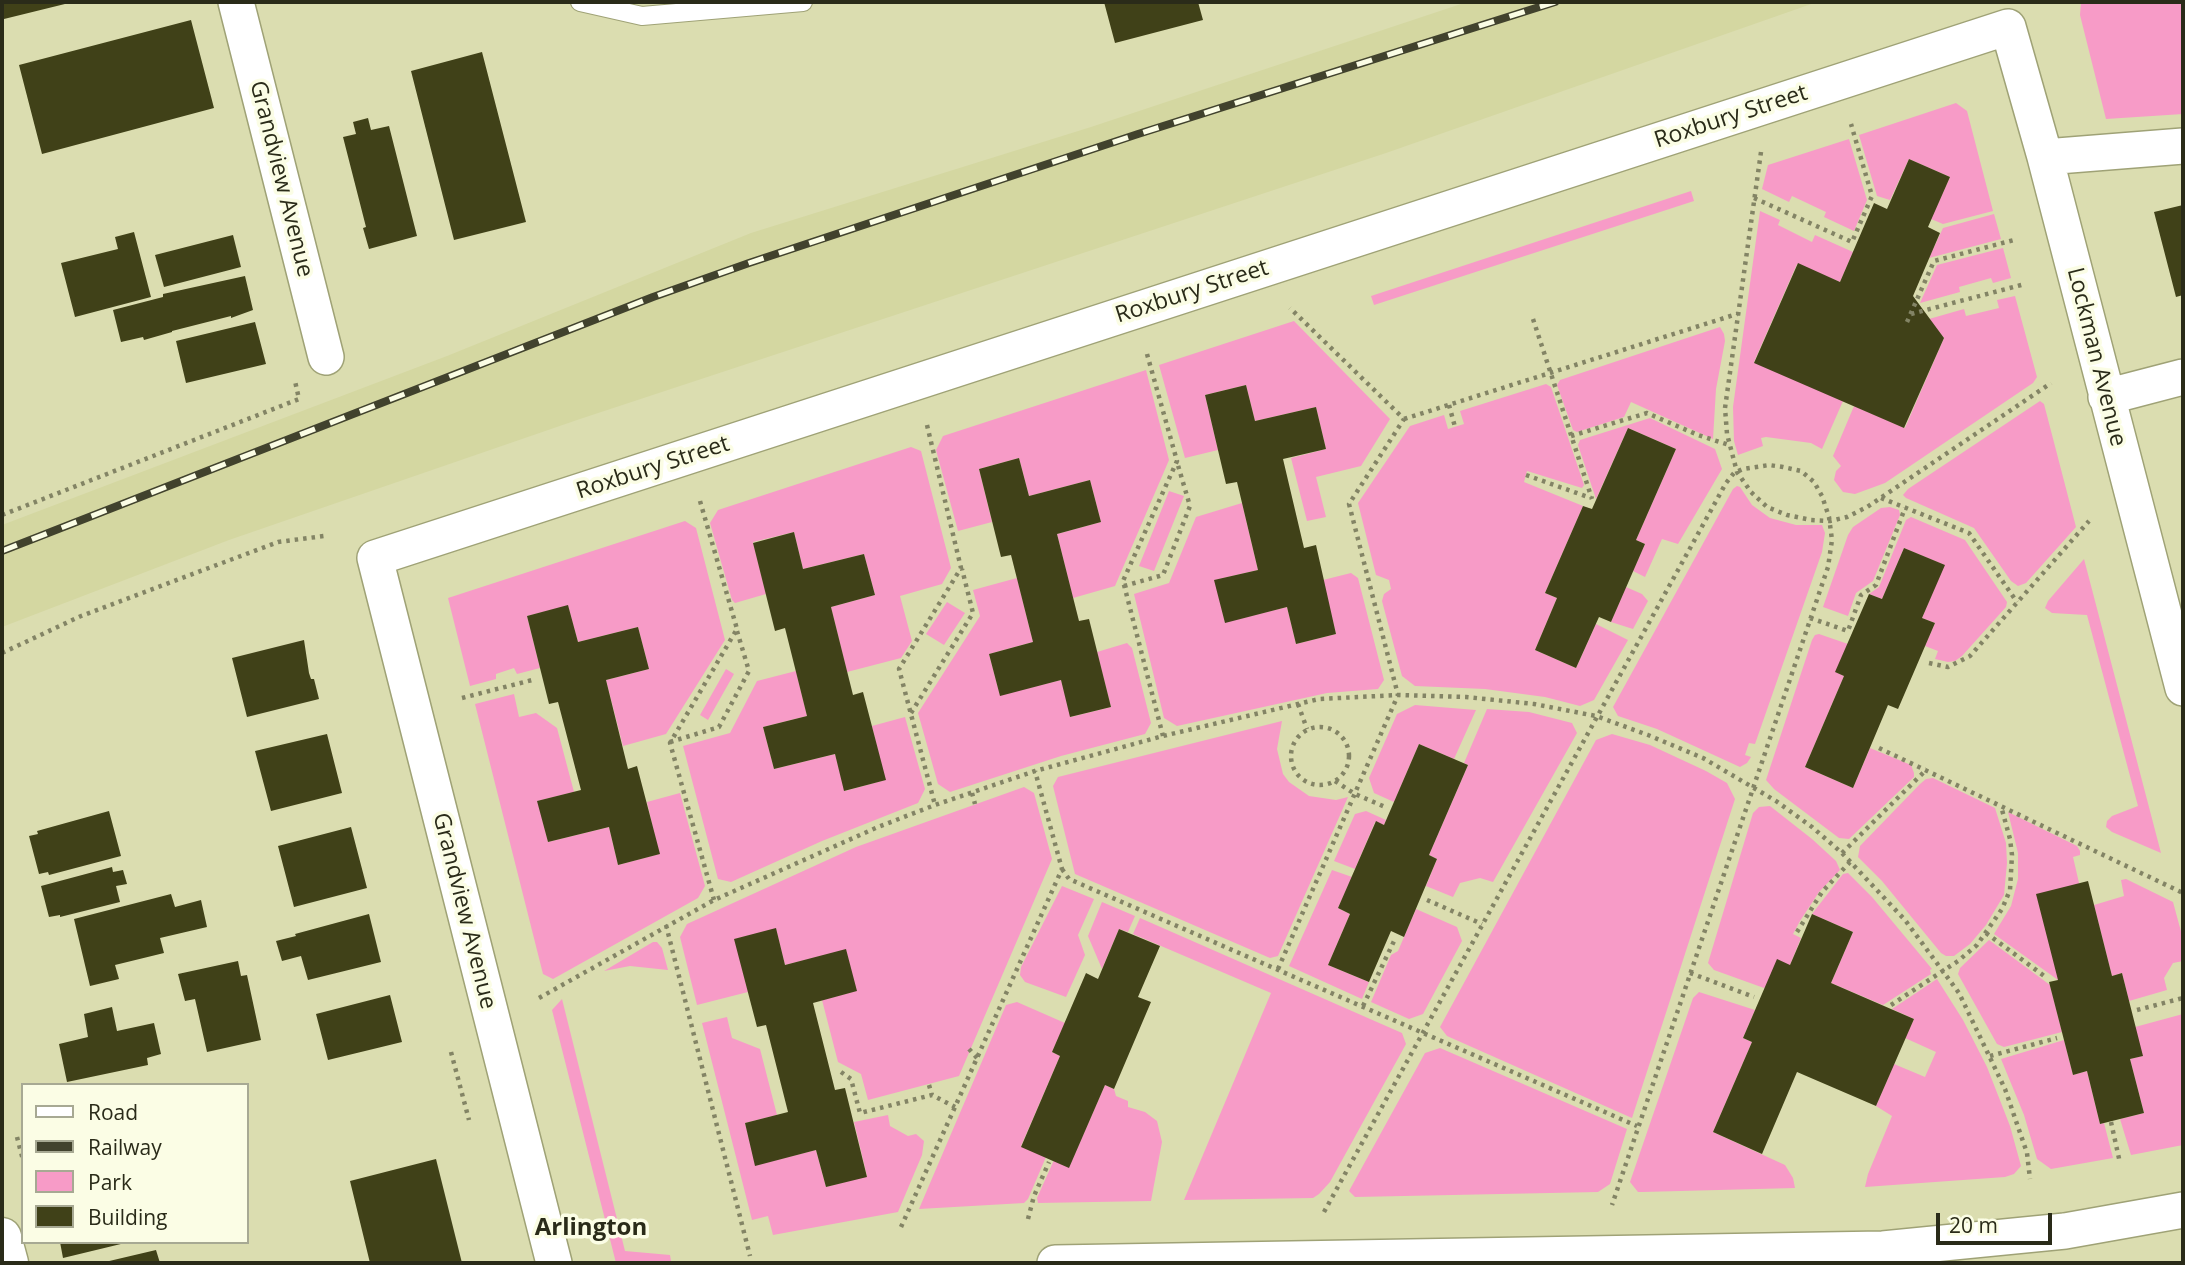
<!DOCTYPE html>
<style>
body{margin:0}
#map{position:relative;width:2185px;height:1265px;overflow:hidden;background:#dbddb0;font-family:"Open Sans",sans-serif}
canvas{display:block}
.frame{position:absolute;inset:0;border:4px solid #2a2b19;pointer-events:none}
.legend{position:absolute;left:21px;top:1083px;width:228px;height:161px;box-sizing:border-box;background:#fbfde5;border:2px solid #a7a993;margin:0;padding:9px 12px;list-style:none;font-size:21px;color:#2a2b19}
.legend li{display:flex;align-items:center;gap:14px;height:35px}
.legend b{width:35px;border:2px solid #a7a993}
.scale{position:absolute;left:1936px;top:1213px;width:116px;height:32px;box-sizing:border-box;border:4px solid #2a2b19;border-top:0;padding-left:9px;font-size:21px;line-height:24px;white-space:nowrap;color:#2a2b19;-webkit-text-stroke:5px #fbfde5;paint-order:stroke}
</style>
<div id="map">
<canvas width="2185" height="1265"></canvas>
<div class="frame"></div>
<ul class="legend">
<li><b style="height:9px;background:#fff"></b>Road</li>
<li><b style="height:9px;background:#41422d"></b>Railway</li>
<li><b style="height:19px;background:#f79bc7"></b>Park</li>
<li><b style="height:19px;background:#404118"></b>Building</li>
</ul>
<div class="scale">20 m</div>
</div>
<script>
const context = document.querySelector('canvas').getContext('2d');
context.lineJoin = 'round';
function fill(path, color) {
  context.fillStyle = color;
  context.fill(path, 'evenodd');
}
function shape(rows) {
  const path = new Path2D();
  for (const r of rows) {
    if (r.length === 3) {
      path.moveTo(r[0] + r[2], r[1]);
      path.arc(r[0], r[1], r[2], 0, 2 * Math.PI);
      continue;
    }
    path.moveTo(r[0], r[1]);
    for (let i = 2; i < r.length; i += 2) path.lineTo(r[i], r[i + 1]);
  }
  return path;
}
function trace(path, color, width, dash) {
  context.strokeStyle = color;
  context.lineWidth = width;
  context.lineCap = dash ? 'butt' : 'round';
  context.setLineDash(dash || []);
  context.stroke(path);
}
function drawText(font, color, halo, rows, align = 'center') {
  context.font = font + ' "Open Sans",sans-serif';
  context.lineWidth = 7;
  context.setLineDash([]);
  context.textBaseline = 'middle';
  context.strokeStyle = halo;
  context.fillStyle = color;
  for (const [text, x, y, turn = 0] of rows) {
    context.save();
    context.translate(x, y);
    context.rotate((+turn || 0) * Math.PI / 180);
    context.textAlign = isNaN(turn) ? turn : align;
    if (halo) context.strokeText(text, 0, 0);
    context.fillText(text, 0, 0);
    context.restore();
  }
}
fill(shape([
 [1467,2,1817,2,1386,153,580,419,229,540,2,627,2,525,447,356,751,233,1091,127]
]), '#d4d7a1');
fill(shape([
 [2081,2,2183,2,2183,114,2106,119,2080,15],
 [1956,103,1967,111,1993,211,1943,224,1931,219,1950,177,1909,159,1890,200,1877,196,1859,135],
 [1849,139,1867,200,1854,231,1824,217,1826,212,1792,196,1789,202,1762,189,1768,165],
 [1691,191,1694,201,1374,305,1371,296],
 [1760,211,1780,220,1778,225,1812,242,1815,235,1853,252,1840,282,1797,264,1754,362,1843,401,1822,449,1811,443,1766,437,1761,438,1763,446,1738,455,1734,441,1733,407],
 [1994,214,2001,239,1929,258,1943,228],
 [2003,248,2011,278,1993,283,1991,278,1959,287,1960,292,1920,303,1937,265],
 [2015,296,2037,377,2033,383,1885,483,1855,494,1843,492,1834,480,1836,471,1841,466,1833,456,1854,406,1905,428,1944,338,1929,319,1964,309,1966,316,1999,308,1997,300],
 [1294,321,1390,419,1361,466,1316,477,1326,517,1307,521,1291,458,1326,449,1316,407,1255,421,1246,385,1205,395,1218,450,1185,458,1159,365],
 [1720,327,1724,334,1725,341,1716,389,1713,439,1631,402,1624,417,1577,432,1573,430,1557,385,1560,380],
 [1146,370,1169,460,1115,586,1073,598,1057,534,1101,522,1090,480,1029,496,1019,458,979,469,992,522,958,531,936,450,943,436],
 [1546,384,1551,387,1584,485,1582,488,1527,471,1524,482,1583,506,1545,593,1557,598,1535,650,1576,668,1596,624,1628,640,1594,700,1580,706,1545,697,1485,689,1415,686,1402,676,1382,601,1384,594,1391,589,1389,580,1376,575,1358,503,1410,426,1444,415,1448,429,1464,424,1460,411],
 [2040,401,2044,404,2076,527,2026,583,2018,586,2011,581,1974,528,1906,498,1903,495,1908,489],
 [1650,418,1715,449,1722,469,1678,544,1662,539,1645,577,1633,571,1645,544,1636,540,1676,449,1628,428,1596,499,1578,445,1580,440],
 [911,447,921,451,951,568,942,584,900,596,912,641,901,658,847,672,831,607,875,595,864,554,803,569,794,532,753,542,766,594,735,603,732,600,710,523,718,510],
 [1737,486,1740,487,1752,505,1770,518,1796,525,1822,525,1825,533,1822,552,1755,744,1749,743,1745,755,1751,757,1747,763,1740,767,1657,729,1618,716,1613,707,1733,489],
 [1169,491,1184,496,1154,571,1139,566],
 [1242,503,1258,570,1215,580,1225,622,1287,607,1296,644,1336,634,1323,580,1351,573,1358,578,1384,680,1378,689,1327,693,1177,726,1164,718,1134,594,1169,583,1196,517],
 [1890,507,1899,510,1900,515,1873,581,1856,593,1848,616,1823,607,1848,535,1853,527,1881,508],
 [1911,517,1965,540,2007,602,2006,607,1962,656,1955,661,1948,662,1935,659,1938,651,1925,646,1935,623,1922,618,1944,565,1904,548,1882,599,1869,594,1879,587,1906,520],
 [685,521,696,528,725,640,666,734,623,746,606,680,649,669,638,627,578,642,568,606,527,616,540,668,517,674,514,668,496,674,496,679,470,686,448,598],
 [2084,559,2161,853,2112,832,2106,827,2107,821,2112,816,2138,806,2087,615,2052,613,2045,608,2048,601],
 [1017,578,1033,642,989,654,1000,695,1061,680,1071,717,1111,707,1097,652,1127,643,1132,648,1151,723,1145,734,1061,756,950,792,938,784,918,713,980,616,973,590],
 [1626,587,1642,594,1648,601,1633,629,1611,622],
 [947,602,965,613,944,645,926,634],
 [1819,634,1848,644,1836,672,1844,676,1805,767,1853,788,1870,748,1911,765,1914,773,1914,777,1849,839,1839,838,1774,789,1766,780,1812,640,1815,635],
 [726,669,734,674,708,720,700,715],
 [796,671,807,716,763,727,774,769,835,754,845,791,885,780,872,726,905,717,925,789,918,803,822,841,731,882,718,879,683,746,730,733,757,681],
 [514,694,519,717,536,713,557,728,574,792,538,801,548,842,609,827,618,865,659,854,647,802,680,793,705,886,698,898,553,979,543,974,475,704],
 [1415,705,1476,710,1454,759,1419,744,1394,802,1374,793,1369,778,1397,714],
 [1487,709,1529,712,1572,723,1577,733,1493,882,1480,878,1460,883,1453,897,1426,886,1437,859,1429,855,1468,765,1464,763],
 [1282,721,1277,749,1283,774,1289,782,1309,796,1336,800,1348,797,1278,956,1270,958,1075,874,1053,786,1058,777],
 [1612,734,1650,745,1706,771,1727,783,1735,799,1632,1118,1447,1036,1440,1027,1596,740],
 [1933,778,1995,808,2006,843,2007,863,2004,895,1986,925,1970,944,1954,956,1946,956,1941,953,1882,881,1858,857,1860,846,1920,784,1926,779],
 [1024,787,1034,793,1052,859,959,1076,868,1100,861,1074,838,1062,822,1000,856,991,846,950,785,965,776,929,735,939,748,992,697,1005,680,937,687,924,856,847],
 [1770,806,1812,839,1836,861,1840,870,1819,892,1800,921,1793,934,1801,938,1790,965,1764,988,1714,970,1708,963,1753,813,1759,807],
 [1366,811,1386,820,1384,825,1375,822,1355,869,1334,861,1355,814],
 [2008,812,2077,846,2080,851,2080,855,2073,857,2079,883,2058,980,1994,934,2011,906,2018,879,2018,853],
 [1332,870,1352,877,1338,908,1350,914,1328,965,1369,982,1362,999,1289,966],
 [1848,873,1872,897,1932,969,1930,970,1931,974,1883,1005,1831,983,1853,932,1812,914,1843,874],
 [2126,879,2173,902,2183,939,2183,961,2173,963,2164,978,2167,990,2129,1001,2122,973,2112,976,2094,905,2124,896,2121,880],
 [1062,886,1094,899,1078,935,1085,955,1066,997,1025,982,1020,975,1021,967],
 [1102,902,1135,916,1128,932,1119,929,1102,969,1088,936],
 [1416,909,1457,927,1462,941,1423,1014,1409,1019,1371,1002,1391,955,1398,951],
 [1140,918,1402,1033,1406,1044,1330,1182,1319,1194,1313,1198,1184,1200,1271,993,1133,934],
 [1989,940,2050,985,2062,1032,2004,1047,1997,1044,1958,974,1960,968],
 [653,942,657,942,662,948,668,970,630,966,604,971],
 [1937,979,1963,1020,1987,1067,2010,1126,2021,1166,2014,1174,2005,1177,1865,1187,1868,1174,1892,1116,1876,1106,1894,1064,1925,1077,1936,1052,1905,1038,1914,1019,1892,1009],
 [1699,992,1755,1010,1743,1038,1752,1042,1713,1132,1785,1165,1793,1178,1795,1188,1642,1192,1638,1192,1630,1182,1693,998],
 [562,999,625,1251,670,1255,671,1261,616,1263,552,1010],
 [1017,1002,1065,1023,1052,1052,1060,1056,1021,1146,1046,1157,1028,1199,1024,1203,919,1209,1006,1005],
 [2183,1014,2183,1145,2131,1155,2120,1119,2144,1113,2130,1059,2142,1056,2135,1027],
 [727,1017,732,1038,760,1049,777,1115,745,1123,756,1165,816,1150,826,1187,867,1176,854,1122,888,1115,890,1126,908,1136,916,1134,924,1141,922,1155,898,1212,773,1235,768,1216,752,1220,702,1023],
 [2064,1040,2073,1075,2087,1071,2100,1124,2104,1123,2113,1158,2051,1169,2037,1159,2024,1115,2001,1059],
 [1440,1048,1627,1129,1610,1184,1598,1192,1355,1197,1349,1191,1425,1053],
 [1105,1085,1114,1089,1116,1096,1128,1101,1128,1107,1145,1112,1157,1121,1162,1142,1151,1201,1038,1203,1037,1198,1054,1160,1069,1167]
]), '#f79bc7');
fill(shape([
 [2,2,68,2,69,3,4,19],
 [1104,2,1198,2,1203,20,1115,43],
 [191,20,214,108,42,154,19,65],
 [482,52,526,222,454,240,411,71],
 [368,118,371,130,389,126,417,236,369,249,363,228,366,227,343,137,356,134,353,122],
 [1909,159,1950,177,1928,227,1940,233,1913,296,1944,338,1904,428,1754,363,1798,263,1840,282,1874,203,1887,209],
 [2183,205,2183,295,2176,297,2154,212],
 [134,232,151,297,75,317,61,263,118,249,115,237],
 [233,235,241,267,164,287,155,255],
 [245,276,253,310,231,318,231,316,172,331,172,332,144,340,143,337,121,342,113,310,163,297,163,294],
 [255,322,266,364,186,383,176,341],
 [1246,385,1255,421,1316,407,1326,449,1283,459,1304,548,1316,545,1336,634,1296,644,1287,607,1225,623,1214,580,1258,570,1237,482,1226,484,1205,395],
 [1628,428,1676,449,1636,540,1645,544,1611,622,1599,617,1576,668,1535,650,1557,598,1545,593,1583,506,1592,509],
 [1019,458,1029,496,1090,480,1101,522,1057,534,1079,621,1089,619,1111,707,1070,717,1061,680,1000,696,989,654,1033,642,1011,555,1001,557,979,469],
 [794,532,803,569,864,554,875,595,831,607,853,695,863,692,886,780,844,791,835,754,774,769,763,727,807,716,785,628,775,631,753,543],
 [1904,548,1945,565,1922,618,1935,623,1898,709,1888,705,1853,788,1805,767,1844,676,1835,672,1869,594,1882,599],
 [568,605,578,642,638,627,649,669,606,680,628,769,637,766,660,854,618,865,609,827,548,842,537,801,581,790,558,702,549,704,527,616],
 [304,640,309,673,311,679,314,679,319,699,247,717,232,658],
 [327,734,342,793,271,811,255,751],
 [1419,744,1468,765,1429,855,1437,859,1404,937,1391,931,1369,982,1328,965,1350,914,1338,908,1376,821,1384,825],
 [109,811,121,856,49,875,48,872,39,874,29,836,38,834,37,831],
 [351,827,367,888,294,907,278,846],
 [112,867,113,872,123,870,127,884,116,886,120,902,60,917,60,915,49,917,41,886],
 [2088,881,2112,976,2122,973,2143,1056,2130,1059,2144,1113,2100,1124,2087,1071,2073,1075,2049,982,2058,980,2036,894],
 [171,894,175,907,201,900,207,927,160,938,164,953,115,965,119,979,90,986,74,919],
 [369,914,381,962,308,980,301,956,282,961,276,941,296,936,295,934],
 [1812,914,1853,932,1831,983,1914,1019,1876,1106,1797,1072,1762,1154,1713,1132,1752,1042,1743,1038,1777,959,1790,965],
 [776,928,785,965,846,949,857,991,813,1003,835,1090,845,1088,867,1177,826,1187,816,1150,755,1166,745,1123,788,1112,766,1025,757,1027,734,939],
 [1119,929,1160,946,1138,997,1151,1002,1114,1089,1105,1085,1069,1168,1021,1147,1060,1056,1052,1052,1086,973,1098,979],
 [238,961,241,976,247,975,261,1040,207,1052,195,999,185,1001,178,974],
 [390,995,402,1042,328,1060,316,1014],
 [112,1007,117,1031,154,1023,161,1054,147,1058,148,1065,67,1082,59,1044,88,1037,84,1014],
 [436,1159,462,1263,370,1263,350,1181],
 [60,1242,125,1242,125,1243,63,1258],
 [156,1250,160,1263,105,1263,105,1262]
]), '#404118');
const lane = shape([
 [580,2,642,16,803,2]
]);
const street = shape([
 [236,2,326,357],
 [2045,157,2183,146],
 [2106,397,2183,377],
 [554,1263,375,558,2008,27,2045,157,2183,688],
 [1055,1263,1883,1249,2065,1231,2183,1210]
]);
const secondary = shape([
 [2,1237,9,1263]
]);
trace(lane, '#9fa276', 20);
trace(street, '#9fa276', 38);
trace(secondary, '#9fa276', 41);
trace(shape([
 [1761,152,1725,408,1727,434,1737,472,1751,492,1767,507,1787,515,1811,520,1830,521,1847,517,1867,507,2051,383],
 [1754,198,1852,242,1872,196,1851,124],
 [1911,314,2025,284],
 [1533,319,1592,499],
 [1907,322,1934,261,2014,240],
 [1147,354,1177,461,1123,581,1163,736],
 [1449,405,1455,427],
 [1404,419,1737,314],
 [927,425,961,568,899,669,935,805],
 [1571,436,1647,413,1698,435,1729,445],
 [1526,475,1591,498],
 [1881,498,1969,533,2017,602],
 [700,501,737,629,670,743,714,900],
 [2,515,299,399,295,381],
 [1124,586,1163,575,1190,506,1177,462],
 [1810,618,1848,631,1861,595,1876,585,1905,508],
 [2,653,81,616,278,542,324,536],
 [1929,663,1948,667,1970,656,2089,521],
 [462,698,536,679],
 [1298,704,1307,729],
 [911,713,973,613,962,569],
 [1320,756,29],
 [670,742,719,727,749,671,737,631],
 [1879,748,2183,893],
 [1335,781,1355,794,1385,807],
 [972,793,975,804],
 [1842,853,1927,769],
 [1062,869,1069,879,1637,1126],
 [1427,900,1482,924],
 [666,925,750,1256],
 [1797,932,1822,892,1850,862],
 [1986,933,2047,978],
 [1278,969,1398,695,1349,504,1404,419,1290,308],
 [1690,973,1754,997],
 [539,998,714,900,878,827,935,805,1035,771,1163,736,1319,699,1398,695,1466,697,1534,704,1596,716,1648,735,1703,758,1776,801,1812,827,1842,853,1905,920,1959,993,2005,1089,2027,1153,2030,1179],
 [1891,1005,1958,961,1977,945,2002,909,2010,890,2012,855,2010,839,2001,806],
 [1363,1006,1395,939],
 [2137,1010,2183,998],
 [969,1049,977,1058],
 [451,1052,469,1120],
 [1990,1056,2057,1038],
 [841,1072,851,1079,860,1113,932,1095,955,1107],
 [929,1085,932,1095],
 [2111,1122,2120,1163],
 [17,1137,23,1160],
 [1324,1212,1726,483,1734,473,1743,469,1769,465,1783,467,1801,471,1814,482,1822,496,1829,517,1832,540,1828,567,1612,1205],
 [1028,1219,1034,1196,1049,1162],
 [901,1227,1062,869,1035,771]
]), '#838465', 4.5, [3.5, 5]);
trace(lane, '#fff', 18);
trace(street, '#fff', 35);
trace(secondary, '#fff', 38);
const rail = shape([
 [2,551,653,297,749,263,1138,134,1555,2]
]);
trace(rail, '#41422d', 8);
trace(rail, '#fbfde5', 5, [16]);
drawText('23px', '#2a2b19', '#fbfde5', [
 ["Roxbury Street",1731,117,-18],
 ["Grandview Avenue",281,179,76],
 ["Roxbury Street",1192,292,-18],
 ["Lockman Avenue",2096,357,76],
 ["Roxbury Street",653,468,-18],
 ["Grandview Avenue",464,911,76]
]);
drawText('bold 24px', '#2a2b19', '#fbfde5', [
 ["Arlington",591,1228]
]);
</script>
